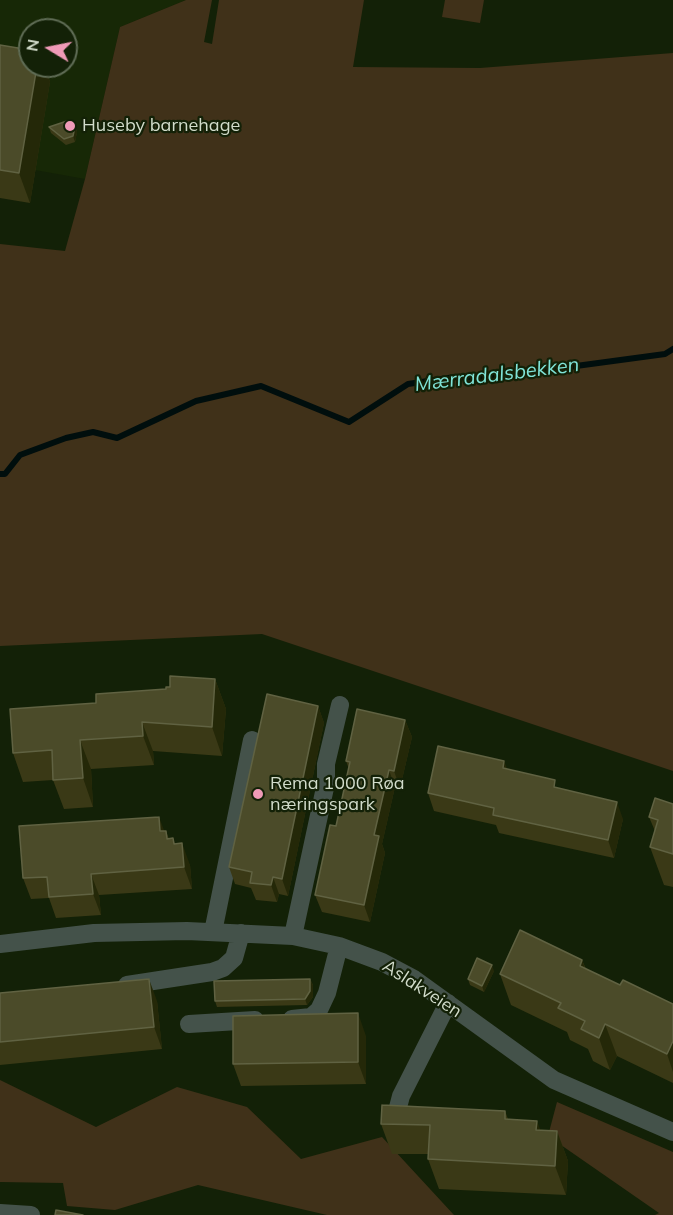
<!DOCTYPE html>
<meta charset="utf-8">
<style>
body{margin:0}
#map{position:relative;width:673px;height:1215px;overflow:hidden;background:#132107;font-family:Mulish,sans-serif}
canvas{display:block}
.north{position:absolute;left:18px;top:18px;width:60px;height:60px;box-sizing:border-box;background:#132107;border:2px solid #5f6c55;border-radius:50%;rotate:280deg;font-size:16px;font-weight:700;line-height:24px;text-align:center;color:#d2dccb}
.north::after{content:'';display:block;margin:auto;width:21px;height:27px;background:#ef9ab7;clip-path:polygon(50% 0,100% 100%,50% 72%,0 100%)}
</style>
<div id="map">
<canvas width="673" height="1215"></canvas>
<div class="north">N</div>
</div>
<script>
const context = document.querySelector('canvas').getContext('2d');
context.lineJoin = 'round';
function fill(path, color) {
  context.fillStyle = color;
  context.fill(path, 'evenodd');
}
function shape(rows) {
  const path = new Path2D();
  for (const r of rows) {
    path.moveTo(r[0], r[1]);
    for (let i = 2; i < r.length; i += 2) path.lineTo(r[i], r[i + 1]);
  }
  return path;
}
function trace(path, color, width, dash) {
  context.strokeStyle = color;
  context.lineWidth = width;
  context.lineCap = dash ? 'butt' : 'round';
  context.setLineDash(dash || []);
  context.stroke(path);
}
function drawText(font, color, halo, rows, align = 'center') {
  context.font = font + ' Mulish,sans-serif';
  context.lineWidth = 4.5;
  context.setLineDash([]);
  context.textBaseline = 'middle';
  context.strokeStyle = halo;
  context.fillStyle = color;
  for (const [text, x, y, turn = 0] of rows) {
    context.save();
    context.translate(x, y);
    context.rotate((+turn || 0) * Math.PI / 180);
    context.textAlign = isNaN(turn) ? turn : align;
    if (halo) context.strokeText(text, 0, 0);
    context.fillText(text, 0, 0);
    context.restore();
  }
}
fill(shape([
 [0,0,186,0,120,27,85,179,35,170,0,74],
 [30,30,66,30,66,66,30,66]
]), '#172806');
fill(shape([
 [186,0,212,0,204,42,212,44,219,0,364,0,353,67,480,68,673,53,673,771,262,634,0,646,0,244,65,251,85,179,120,27],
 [445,0,484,0,480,23,442,17],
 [0,1080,96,1127,177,1087,247,1107,301,1159,382,1137,454,1215,327,1215,198,1185,115,1210,67,1206,63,1183,0,1182],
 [557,1102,673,1152,673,1215,655,1215,659,1213,548,1136]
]), '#403119');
trace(shape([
 [0,474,5,474,20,455,66,438,93,432,117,438,196,401,261,386,349,422,408,384,455,377,487,378,665,354,673,349]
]), '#000e0d', 6);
trace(shape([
 [213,932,252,740],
 [293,936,326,783,326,764,340,705],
 [0,944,94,933,187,931,293,936,339,946,382,962,414,979,554,1080,673,1132],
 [127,985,212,972,223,968,234,958,241,933],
 [292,1019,311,1017,319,1010,327,993,339,946],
 [189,1024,255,1020],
 [405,1123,399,1120,396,1115,401,1096,448,1003],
 [0,1213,31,1215]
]), '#44524a', 18);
fill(shape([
 [0,45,30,66,45,66,50,82,30,203,0,198],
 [75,126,77,132,75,142,66,145,51,133,49,127],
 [215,679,226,709,222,756,153,751,154,765,91,769,93,807,64,809,53,780,23,782,13,753,96,703,166,689,170,687],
 [318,706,324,723,288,896,279,894,277,902,256,900,251,888,235,884,229,867],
 [405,720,412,737,400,788,395,787,382,844,385,853,370,922,322,912,315,895,336,826,349,769,346,761],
 [507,769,558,788,623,819,614,858,499,833,496,825,434,811,428,793],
 [673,804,673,887,664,885,650,847,655,831,649,817],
 [164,831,166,831,169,839,173,838,175,844,190,865,192,889,99,895,101,915,56,918,49,898,31,899,23,878],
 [582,960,586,969,620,985,673,1004,673,1083,617,1056,610,1070,593,1061,588,1049,570,1040,567,1032,511,1005,500,974],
 [494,971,484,992,470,985,468,979],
 [310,979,313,985,313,997,307,1005,217,1007,215,1001],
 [0,993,157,1001,162,1049,0,1065],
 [366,1036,366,1084,241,1086,233,1064],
 [505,1111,508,1119,540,1130,557,1131,568,1161,566,1195,439,1189,428,1159,428,1154,392,1154,381,1124]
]), '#3a3916');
fill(shape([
 [37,66,45,66,50,82,30,203,19,173],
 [75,126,77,132,75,142,73,136],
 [215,679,226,709,222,756,212,727],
 [318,706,324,723,288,896,282,879],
 [405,720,412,737,400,788,394,771],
 [142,722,153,751,154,765,143,736],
 [80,740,91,769,93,807,83,778],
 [504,761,511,778,503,768],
 [389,770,395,787,382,844,385,853,370,922,364,905,374,835],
 [617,802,623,819,614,858,608,840],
 [159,817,167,838,160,831],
 [182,843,190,865,192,889,184,867],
 [91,874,99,895,101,915,93,894],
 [273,877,279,894,277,902,271,885],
 [582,960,594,992,580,966],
 [492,965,494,971,484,992,482,986],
 [149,979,157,1001,162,1049,154,1027],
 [310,979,313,985,313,997,307,1005,305,999],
 [358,1013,366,1036,366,1084,358,1062],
 [605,1024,617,1056,610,1070,599,1038],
 [673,1041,673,1072,667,1054],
 [537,1121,548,1150,536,1130],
 [557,1131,568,1161,566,1195,555,1166]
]), '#242808');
const building = shape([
 [0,45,30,50,30,66,37,66,19,173,0,170,0,45],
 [67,121,75,126,73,136,64,139,49,127,67,121],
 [170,676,215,679,212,727,142,722,143,736,80,740,83,778,53,780,52,750,13,753,10,709,96,703,96,694,166,689,166,687,170,687,170,676],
 [267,694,318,706,282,879,273,877,271,885,250,883,252,872,229,867,267,694],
 [357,709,405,720,394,771,389,770,374,835,379,836,364,905,315,895,330,825,336,826,350,762,346,761,357,709],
 [438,746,504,761,503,768,555,780,554,787,617,802,608,840,493,815,494,808,428,793,438,746],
 [655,798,673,804,673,854,650,847,658,820,649,817,655,798],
 [159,817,160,831,166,831,167,839,173,838,174,844,182,843,184,867,91,874,93,894,49,897,47,877,23,878,19,826,159,817],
 [520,930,582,960,580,966,620,985,623,980,673,1004,673,1041,667,1054,605,1024,599,1038,581,1029,585,1021,558,1008,561,1003,500,974,520,930],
 [477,958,492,965,482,986,468,979,477,958],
 [149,979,154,1027,0,1042,0,993,149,979],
 [310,979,310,991,305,999,215,1001,214,981,310,979],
 [358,1013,358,1062,233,1064,233,1016,358,1013],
 [382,1105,505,1111,505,1119,537,1121,536,1130,557,1131,555,1166,428,1159,430,1125,381,1124,382,1105],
 [56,1210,83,1215,55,1215,56,1210]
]);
fill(building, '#4b4b29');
trace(building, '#606242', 1.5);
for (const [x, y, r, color] of [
 [70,126,6,"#ef9ab7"],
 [258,794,6,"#ef9ab7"]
]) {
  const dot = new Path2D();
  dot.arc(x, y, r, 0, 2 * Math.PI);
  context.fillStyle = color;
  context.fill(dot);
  trace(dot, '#132107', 2);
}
drawText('18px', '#d2dccb', '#132107', [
 ["Huseby barnehage",82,126],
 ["Rema 1000 Røa",270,784],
 ["næringspark",270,805]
], 'left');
drawText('18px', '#d2dccb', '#132107', [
 ["Aslakveien",422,989,33]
]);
drawText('italic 20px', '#80e4d8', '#132107', [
 ["Mærradalsbekken",497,375,-7]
]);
</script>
